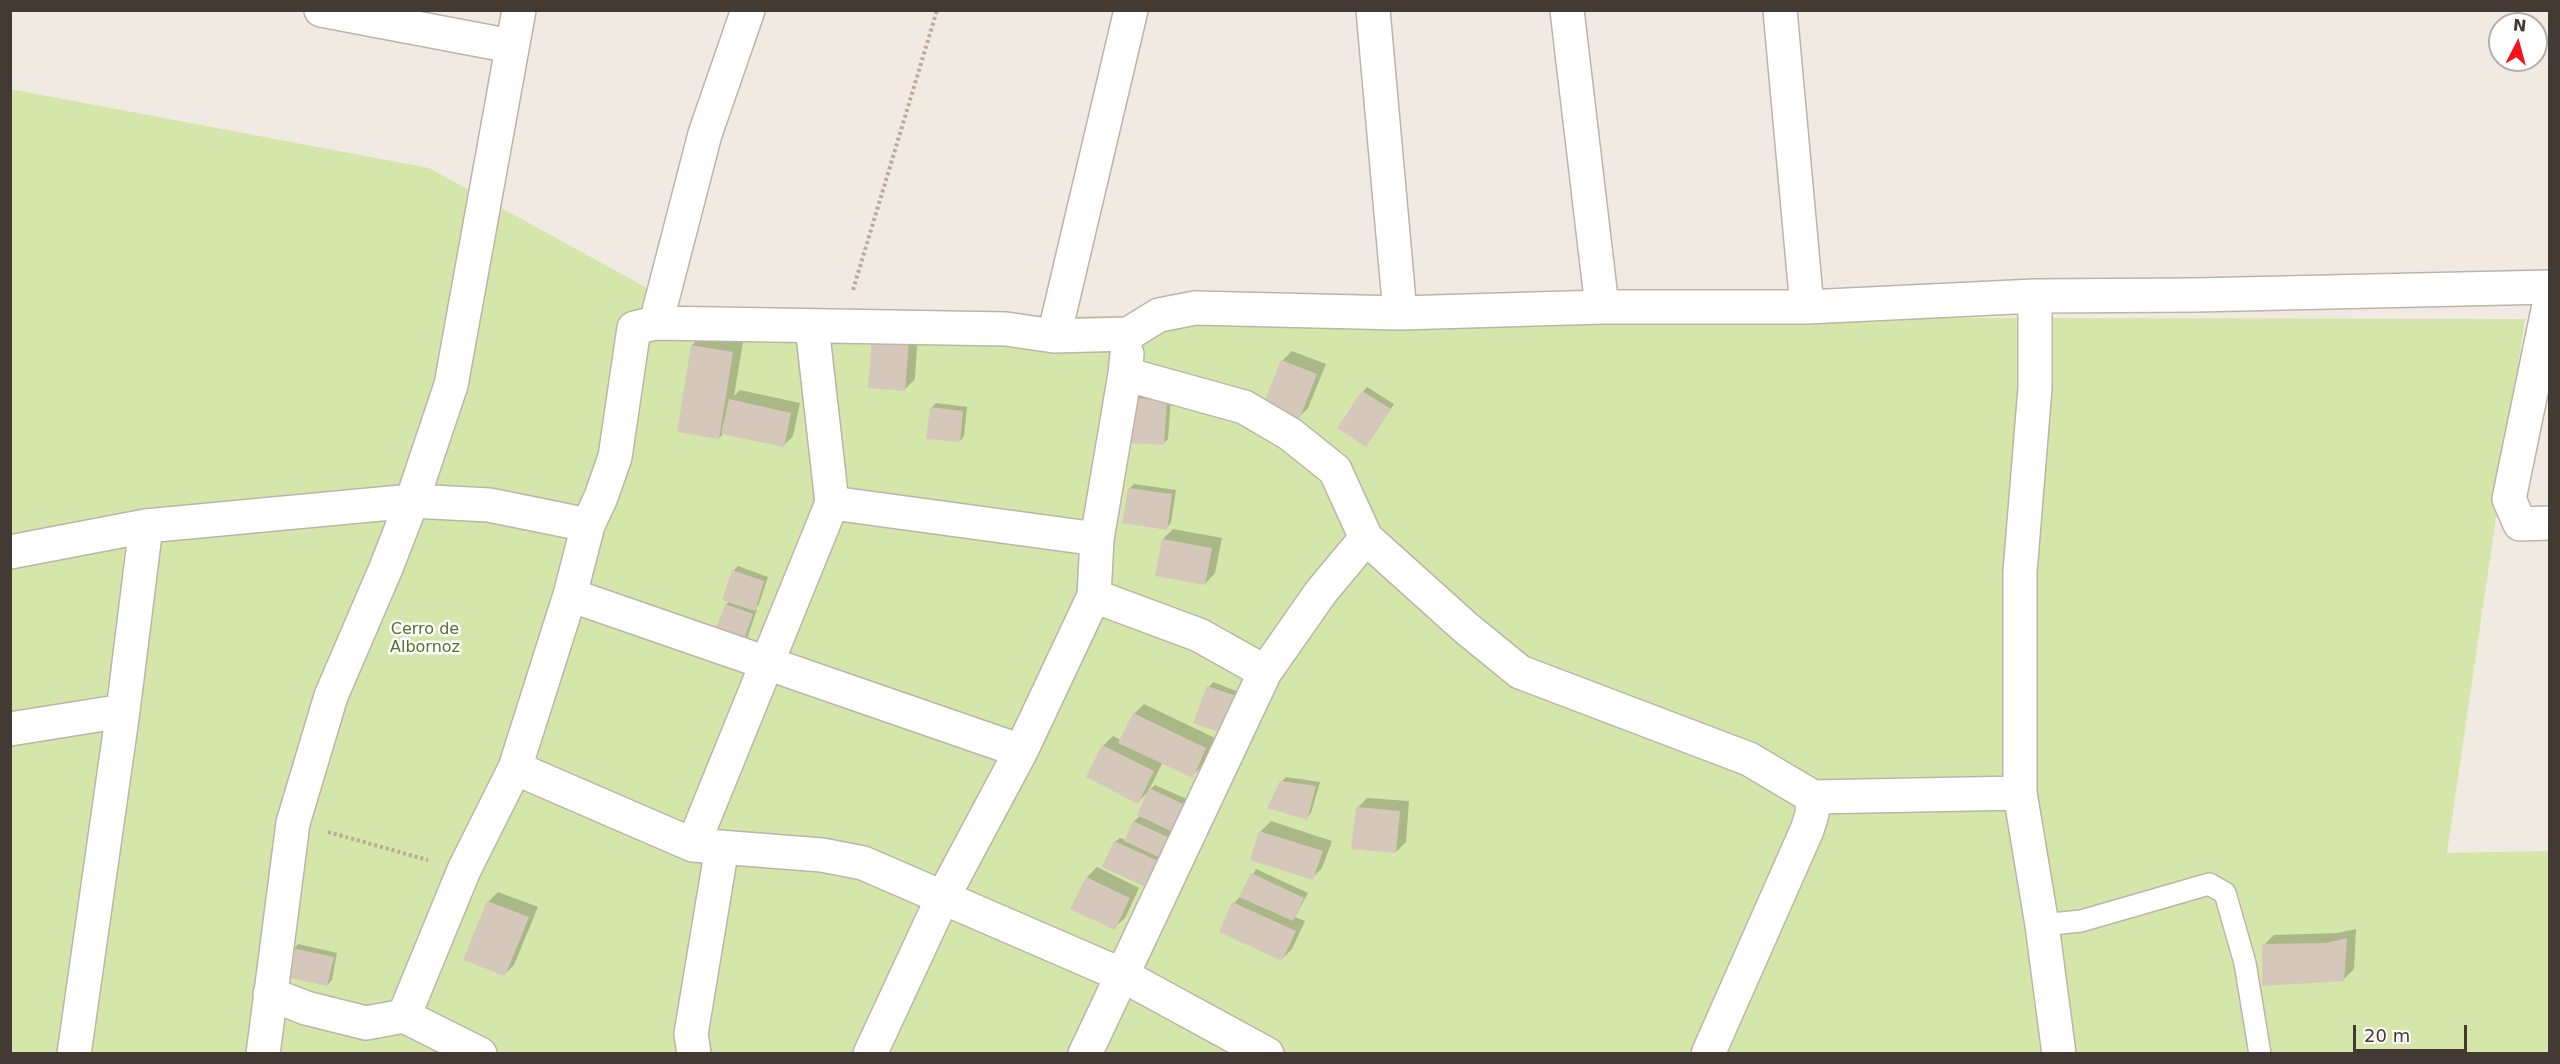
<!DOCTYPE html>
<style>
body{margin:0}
#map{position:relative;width:2560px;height:1064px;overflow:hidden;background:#f1eae2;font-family:"DejaVu Sans",sans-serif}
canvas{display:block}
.frame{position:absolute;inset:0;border:12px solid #433a33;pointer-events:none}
.north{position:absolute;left:2488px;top:12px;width:60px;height:60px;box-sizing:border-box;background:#fff;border:2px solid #b4b0ad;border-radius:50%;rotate:6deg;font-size:16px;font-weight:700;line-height:24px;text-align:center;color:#433a33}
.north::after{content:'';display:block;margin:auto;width:21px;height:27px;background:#f81218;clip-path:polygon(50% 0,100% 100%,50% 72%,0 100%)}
.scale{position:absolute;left:2353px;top:1025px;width:114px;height:27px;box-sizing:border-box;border:3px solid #433a33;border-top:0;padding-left:8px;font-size:18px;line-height:21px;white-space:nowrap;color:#433a33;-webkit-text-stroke:4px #fff;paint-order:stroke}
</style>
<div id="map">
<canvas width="2560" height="1064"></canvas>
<div class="frame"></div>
<div class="north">N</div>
<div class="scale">20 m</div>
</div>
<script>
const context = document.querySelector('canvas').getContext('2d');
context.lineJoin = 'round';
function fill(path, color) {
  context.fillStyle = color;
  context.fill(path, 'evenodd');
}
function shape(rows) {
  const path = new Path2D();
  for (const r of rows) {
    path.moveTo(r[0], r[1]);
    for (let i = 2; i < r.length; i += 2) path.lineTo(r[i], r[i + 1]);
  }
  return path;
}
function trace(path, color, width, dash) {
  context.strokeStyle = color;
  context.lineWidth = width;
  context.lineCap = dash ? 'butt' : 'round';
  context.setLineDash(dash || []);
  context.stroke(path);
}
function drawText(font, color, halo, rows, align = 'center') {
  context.font = font + ' "DejaVu Sans",sans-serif';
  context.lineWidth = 5;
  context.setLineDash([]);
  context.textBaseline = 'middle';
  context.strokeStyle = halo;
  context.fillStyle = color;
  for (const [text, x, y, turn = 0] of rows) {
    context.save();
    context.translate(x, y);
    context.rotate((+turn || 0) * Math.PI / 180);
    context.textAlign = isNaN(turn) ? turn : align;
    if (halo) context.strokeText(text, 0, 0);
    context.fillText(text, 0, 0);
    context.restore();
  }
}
fill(shape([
 [10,89,429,168,696,315,2525,319,2447,853,2549,851,2549,1053,11,1053]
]), '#d5e6ab');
fill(shape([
 [918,330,915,379,905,389,873,338],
 [702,335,743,342,734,396,740,390,800,403,793,436,783,446,724,433,719,438,692,345],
 [1292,351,1326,364,1308,408,1298,418,1282,361],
 [1367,387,1394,404,1366,446,1363,392],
 [1138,394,1171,396,1168,439,1163,444,1130,441],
 [936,403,967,407,964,436,960,441,931,408],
 [1134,484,1176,490,1171,523,1166,528,1129,489],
 [1173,529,1222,538,1215,573,1205,584,1163,539],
 [738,566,768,577,759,604,755,609,757,609,746,642,726,605,729,601,733,571],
 [1213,682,1239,692,1226,727,1209,687],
 [1144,704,1215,738,1202,766,1192,776,1163,762,1149,790,1155,785,1187,799,1176,824,1169,831,1174,834,1150,881,1115,842,1120,838,1126,840,1134,821,1141,815,1150,790,1138,802,1103,746,1113,736,1121,740,1134,714],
 [1286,777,1320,782,1311,813,1306,818,1281,782],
 [1367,798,1409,801,1406,842,1396,852,1357,808],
 [1271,821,1332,841,1322,868,1312,878,1252,859,1261,831],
 [1097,867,1139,888,1125,918,1114,928,1072,908,1087,877],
 [1256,869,1308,893,1295,917,1305,921,1292,949,1282,959,1234,903,1242,895],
 [498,892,538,907,514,965,504,975,488,902],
 [2356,929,2354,969,2344,979,2264,945,2274,935,2338,933],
 [298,944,337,953,332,980,327,985,294,949]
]), '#0003');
fill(shape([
 [872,337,909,340,905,391,868,388],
 [691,345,733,352,719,439,677,432],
 [1281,360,1317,374,1299,420,1263,406],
 [1362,391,1391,409,1366,447,1337,428],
 [1132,398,1167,400,1164,445,1128,443],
 [729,399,791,413,784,447,721,434],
 [930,407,963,411,960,442,926,439],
 [1128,488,1172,494,1167,530,1122,523],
 [1162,539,1212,548,1205,585,1155,576],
 [732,570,764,581,755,611,722,600],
 [725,604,753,614,741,648,712,639],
 [1207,686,1236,696,1221,733,1193,723],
 [1133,713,1206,748,1193,778,1118,743],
 [1102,745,1154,771,1138,804,1086,777],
 [1280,781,1316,786,1307,820,1267,808],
 [1149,788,1183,804,1171,831,1137,815],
 [1356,807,1400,811,1396,853,1351,849],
 [1133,821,1170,838,1161,858,1124,841],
 [1259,831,1323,851,1313,880,1250,860],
 [1114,841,1158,861,1146,887,1102,867],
 [1251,873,1304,898,1293,921,1239,897],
 [1086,877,1130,898,1115,930,1070,909],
 [487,901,529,917,505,976,463,960],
 [1232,902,1296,931,1282,961,1219,932],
 [2347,938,2344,981,2262,986,2262,944,2326,943],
 [292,948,334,957,327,986,285,977]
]), '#d6c7bb');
const service = shape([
 [2042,925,2081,921,2209,884,2225,893,2245,963,2260,1054]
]);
const minor = shape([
 [321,10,511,46],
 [1373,10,1400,313],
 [1567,10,1602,307],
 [1780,10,1807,307],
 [2035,296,2035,388,2020,572,2020,793,2042,925,2059,1054],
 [2550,300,2509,499,2520,524,2550,523],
 [656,323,705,134,748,10],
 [1054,336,1131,10],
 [1125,374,1244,407,1290,434,1335,470,1366,538,1466,628,1520,672,1749,759,1813,797,2020,793],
 [832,503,1097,539],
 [10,552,146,526,412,501,489,505,588,525],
 [570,595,1021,751],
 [1094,596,1199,635,1265,672],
 [10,729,123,711],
 [515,768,693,845,822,855,863,863,1122,975,1267,1054],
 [693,845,832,503,812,326],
 [270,994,306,1008,366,1023,404,1016],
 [74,1054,123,711,146,526],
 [263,1054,293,823,331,696,386,568,412,501,451,385,519,10],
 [480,1054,404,1016,464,870,515,768,570,595,588,525,601,497,615,457,634,328,656,323,1006,329,1054,336,1128,334,1159,315,1195,308,1400,313,1602,307,1807,307,2035,296,2195,295,2550,287],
 [694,1054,691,1034,722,847],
 [870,1054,942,899,1021,751,1094,596,1097,539,1125,374,1127,354],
 [1085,1054,1265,672,1321,592,1366,538],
 [1708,1054,1807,830,1812,814,1813,797]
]);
trace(service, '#bfb3a8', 24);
trace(minor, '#bfb3a8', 36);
trace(shape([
 [853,290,937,10],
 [328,832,428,860]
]), '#bea997', 4, [3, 3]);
trace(service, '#fff', 21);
trace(minor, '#fff', 33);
drawText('16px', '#517328', '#fff', [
 ["Cerro de",425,630],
 ["Albornoz",425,648]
]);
</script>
